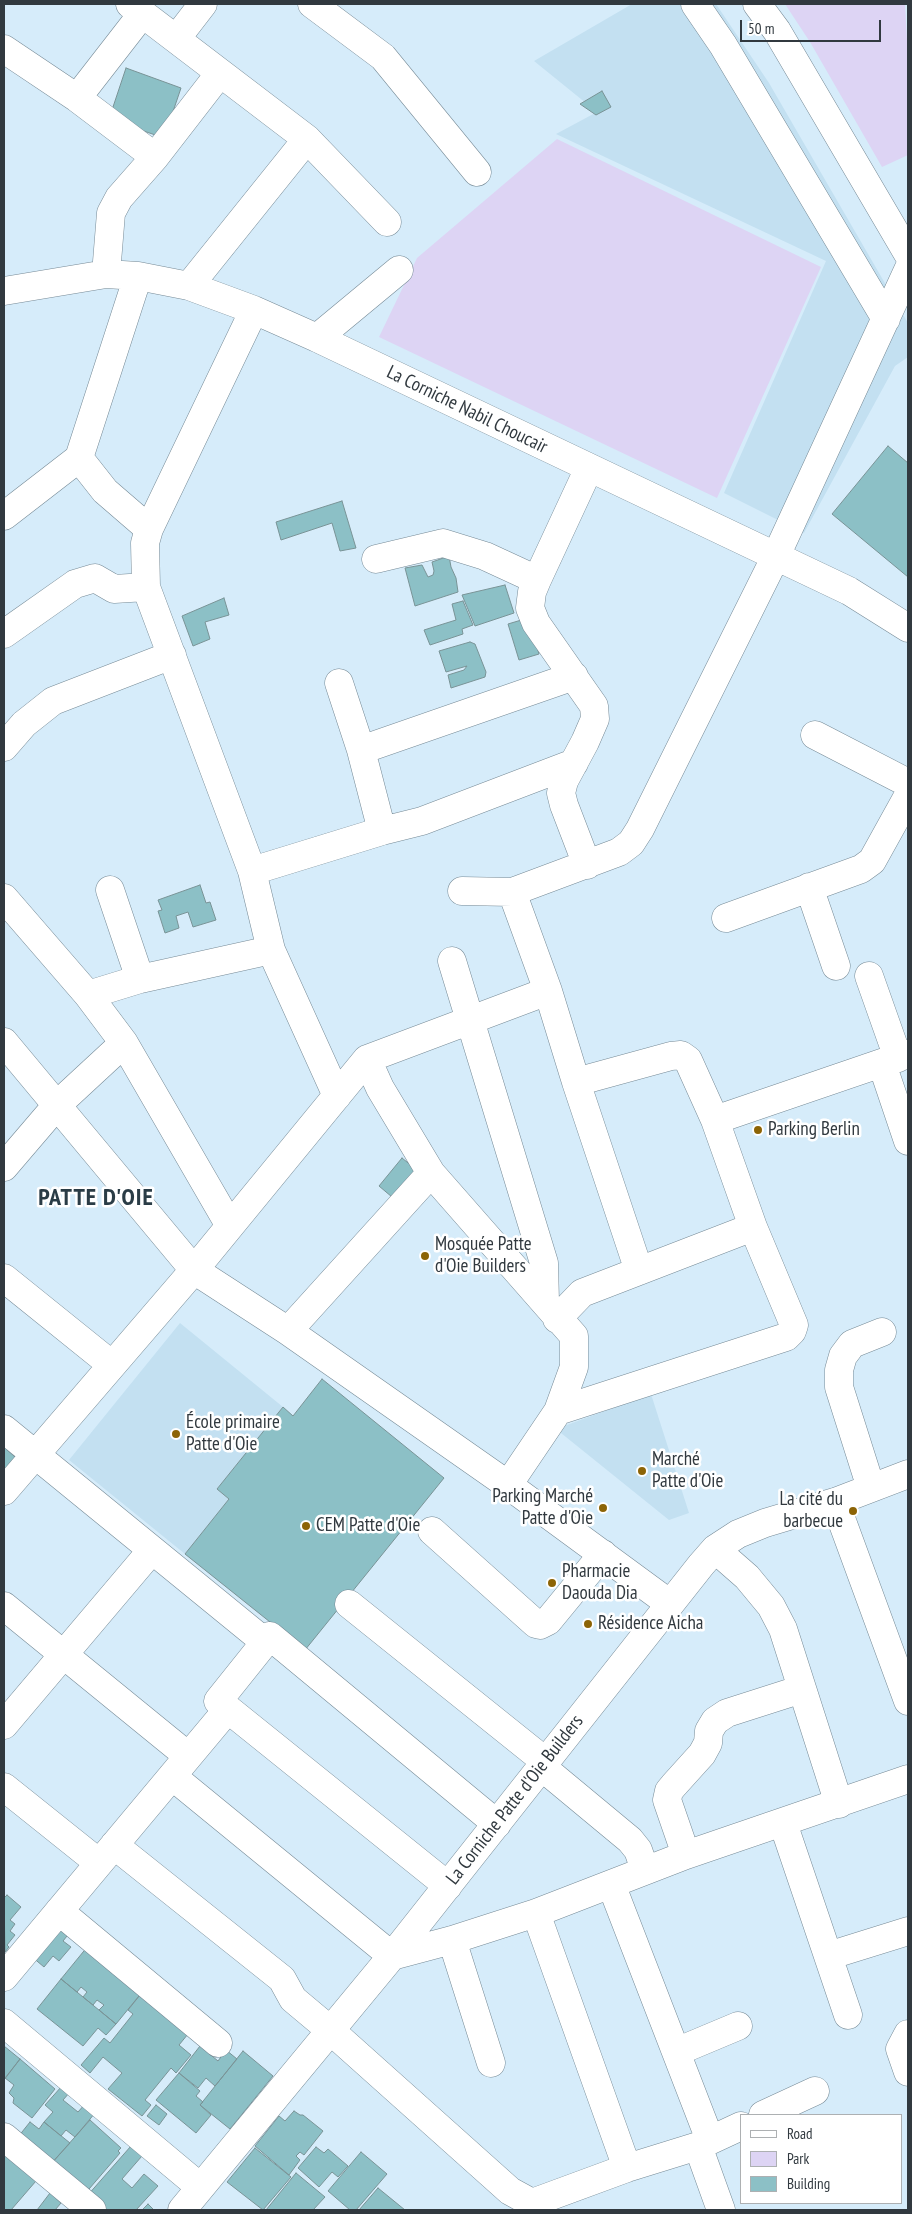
<!DOCTYPE html>
<meta charset="utf-8">
<style>
body{margin:0}
#map{position:relative;width:912px;height:2214px;overflow:hidden;background:#d6ecfa;font-family:"PT Sans Narrow",sans-serif}
canvas{display:block}
.frame{position:absolute;inset:0;border:5px solid #31393f;pointer-events:none}
.legend{position:absolute;left:740px;top:2114px;width:162px;height:90px;box-sizing:border-box;background:#fff;border:1px solid #adb0b2;margin:0;padding:6px 9px;list-style:none;font-size:15px;color:#31393f}
.legend li{display:flex;align-items:center;gap:10px;height:25px}
.legend b{width:25px;border:1px solid #adb0b2}
.scale{position:absolute;left:740px;top:20px;width:141px;height:22px;box-sizing:border-box;border:2px solid #31393f;border-top:0;padding-left:6px;font-size:15px;line-height:18px;white-space:nowrap;color:#31393f;-webkit-text-stroke:4px #fff;paint-order:stroke}
</style>
<div id="map">
<canvas width="912" height="2214"></canvas>
<div class="frame"></div>
<ul class="legend">
<li><b style="height:6px;background:#fff"></b>Road</li>
<li><b style="height:14px;background:#ddd4f4"></b>Park</li>
<li><b style="height:14px;background:#8cc0c6"></b>Building</li>
</ul>
<div class="scale">50 m</div>
</div>
<script>
const context = document.querySelector('canvas').getContext('2d');
context.lineJoin = 'round';
function fill(path, color) {
  context.fillStyle = color;
  context.fill(path, 'evenodd');
}
function shape(rows) {
  const path = new Path2D();
  for (const r of rows) {
    path.moveTo(r[0], r[1]);
    for (let i = 2; i < r.length; i += 2) path.lineTo(r[i], r[i + 1]);
  }
  return path;
}
function trace(path, color, width, dash) {
  context.strokeStyle = color;
  context.lineWidth = width;
  context.lineCap = dash ? 'butt' : 'round';
  context.setLineDash(dash || []);
  context.stroke(path);
}
function drawText(font, color, halo, rows, align = 'center') {
  context.font = font + ' "PT Sans Narrow",sans-serif';
  context.lineWidth = 5;
  context.setLineDash([]);
  context.textBaseline = 'middle';
  context.strokeStyle = halo;
  context.fillStyle = color;
  for (const [text, x, y, turn = 0] of rows) {
    context.save();
    context.translate(x, y);
    context.rotate((+turn || 0) * Math.PI / 180);
    context.textAlign = isNaN(turn) ? turn : align;
    if (halo) context.strokeText(text, 0, 0);
    context.fillText(text, 0, 0);
    context.restore();
  }
}
fill(shape([
 [632,4,716,4,769,83,908,323,908,357,895,366,804,533,724,493,826,261,556,134,597,112,534,61],
 [180,1323,283,1407,217,1489,229,1499,185,1554,69,1460],
 [651,1394,689,1513,669,1520,556,1429]
]), '#c3e0f1');
fill(shape([
 [785,4,905,4,908,58,908,155,882,167,810,42],
 [557,139,821,267,717,498,379,337,417,258]
]), '#ddd4f4');
const building = shape([
 [126,68,181,88,164,138,109,119,126,68],
 [602,91,611,107,596,115,580,104,602,91],
 [888,446,908,463,908,577,832,514,888,446],
 [342,501,356,548,340,551,332,523,281,540,276,522,342,501],
 [449,556,451,567,456,578,458,592,415,606,405,568,422,565,428,577,433,575,434,571,432,562,449,556],
 [505,585,514,613,475,626,462,595,505,585],
 [224,598,229,615,205,622,210,639,193,646,182,616,224,598],
 [463,601,473,625,462,629,463,634,430,645,424,630,456,620,452,604,463,601],
 [528,618,539,654,519,660,508,624,528,618],
 [470,642,475,644,486,672,485,677,451,688,448,675,464,670,467,666,446,672,439,651,470,642],
 [200,885,206,903,210,902,216,920,193,927,188,912,176,916,179,928,165,933,158,911,162,910,158,900,200,885],
 [402,1158,423,1175,392,1197,379,1186,402,1158],
 [322,1379,444,1478,305,1650,185,1554,229,1499,217,1489,283,1407,293,1416,322,1379],
 [4,1447,15,1457,4,1471,4,1447],
 [7,1895,21,1907,10,1920,15,1924,10,1931,15,1935,7,1945,9,1947,5,1952,4,1898,7,1895],
 [59,1921,71,1931,63,1941,71,1947,59,1961,53,1956,44,1967,31,1956,59,1921],
 [88,1946,143,1991,116,2024,99,2010,104,2005,97,2000,93,2005,83,1997,87,1992,81,1987,77,1992,61,1979,88,1946],
 [61,1979,116,2024,106,2035,98,2028,83,2046,37,2009,61,1979],
 [140,1995,188,2034,179,2045,191,2055,176,2073,171,2068,145,2100,151,2105,142,2116,108,2089,122,2073,103,2057,90,2073,81,2065,104,2038,110,2043,133,2014,128,2010,140,1995],
 [4,2046,20,2059,4,2080,4,2046],
 [200,2046,218,2061,226,2050,237,2059,215,2086,206,2078,198,2088,179,2073,200,2046],
 [243,2051,273,2076,230,2129,200,2105,243,2051],
 [20,2059,55,2089,32,2118,13,2103,14,2098,9,2093,14,2085,5,2078,20,2059],
 [179,2073,200,2091,196,2096,203,2102,200,2105,211,2115,196,2133,156,2100,179,2073],
 [62,2086,70,2092,63,2100,78,2112,85,2104,95,2113,75,2137,66,2130,61,2136,44,2122,53,2112,45,2105,62,2086],
 [156,2105,167,2114,159,2125,147,2116,156,2105],
 [294,2111,300,2115,303,2115,323,2131,304,2155,300,2152,296,2156,300,2160,289,2175,255,2146,279,2116,285,2121,294,2111],
 [90,2120,121,2148,118,2151,120,2153,83,2196,50,2165,90,2120],
 [30,2122,39,2129,44,2122,70,2143,50,2165,14,2142,30,2122],
 [131,2146,142,2156,122,2179,132,2188,144,2174,158,2186,136,2210,107,2210,87,2196,131,2146],
 [316,2147,324,2153,328,2149,348,2166,338,2177,332,2172,319,2187,298,2168,316,2147],
 [255,2148,291,2177,263,2210,227,2182,255,2148],
 [361,2152,387,2174,356,2210,350,2210,328,2191,361,2152],
 [4,2153,36,2181,11,2210,4,2210,4,2153],
 [296,2173,325,2197,313,2210,266,2210,296,2173],
 [378,2188,405,2210,359,2210,378,2188],
 [50,2193,61,2203,55,2210,37,2210,50,2193],
 [148,2204,154,2210,142,2210,148,2204]
]);
fill(building, '#8cc0c6');
trace(building, '#799396', 1);
const minor = shape([
 [130,4,307,139],
 [312,4,383,57,477,172],
 [695,4,723,45,886,319],
 [176,39,203,4],
 [4,49,77,98,155,157],
 [77,98,143,13],
 [106,274,111,213,119,198,155,157,220,73],
 [189,286,307,139,387,222],
 [4,291,106,274,138,276,189,286,254,310,317,338,849,591,908,628],
 [254,310,149,529,145,543,146,587,252,871,271,950,337,1096],
 [317,338,399,270],
 [79,458,105,491,149,529],
 [4,516,79,458,138,276],
 [376,559,443,543,485,556,537,580],
 [4,634,75,584,95,578,114,589,146,587],
 [815,735,908,783],
 [4,747,24,724,53,701,172,655],
 [361,750,574,676],
 [382,831,422,821,574,763],
 [587,865,564,805,561,793,564,781,585,742,595,719,594,706,536,623,530,608,532,592,537,580,589,468],
 [252,871,382,831,361,750,339,683],
 [809,887,836,966],
 [110,890,140,979],
 [462,891,512,892,619,852,631,843,640,829,776,556,908,270],
 [512,892,548,991,576,1082,639,1271],
 [4,898,88,995,124,1043,230,1226],
 [726,918,861,869,872,861,908,796],
 [452,961,544,1263,545,1302],
 [869,976,898,1058],
 [88,995,140,979,271,950],
 [4,1042,194,1270,288,1331,508,1485,670,1604],
 [367,1059,380,1088,431,1173,574,1336,574,1367,558,1411,508,1485],
 [882,1064,908,1141],
 [715,1120,908,1054],
 [4,1167,57,1105,124,1043],
 [4,1278,112,1365],
 [557,1319,582,1293,753,1227],
 [288,1331,431,1173],
 [558,1411,786,1337,792,1331,794,1325,753,1227,715,1120,688,1060,681,1055,671,1056,576,1082],
 [4,1429,265,1642],
 [871,1488,839,1387,839,1370,843,1356,852,1344,882,1332],
 [4,1491,194,1270,367,1059,548,991],
 [835,1502,908,1701],
 [432,1531,536,1624,540,1625,548,1621,603,1554],
 [715,1549,747,1577,771,1606,783,1629,839,1804],
 [349,1604,546,1762],
 [4,1606,188,1756],
 [4,1725,152,1550],
 [542,1767,630,1840,638,1850,645,1870],
 [172,1776,392,1956,452,1940,536,1913,686,1855,908,1779],
 [4,1787,99,1863],
 [783,1823,848,2015],
 [114,1845,282,1979,293,1999,330,2030,510,2191,532,2203,627,2168,698,2146],
 [686,1855,667,1800,669,1791,674,1785,702,1754,708,1743,709,1731,715,1721,727,1713,802,1689],
 [611,1884,710,2140],
 [448,1886,218,1701,270,1636,497,1824],
 [59,1911,218,2043],
 [536,1913,627,2168],
 [452,1940,491,2063],
 [828,1956,908,1931],
 [4,1977,228,1709],
 [4,2023,200,2187],
 [908,2034,900,2049,908,2072],
 [676,2052,738,2026],
 [763,2115,815,2091],
 [4,2137,92,2210],
 [182,2210,392,1956,701,1565,715,1549,738,1534,765,1523,835,1502,908,1474],
 [721,2210,698,2146,741,2126]
]);
const highway = shape([
 [757,4,777,31,908,254]
]);
trace(minor, '#768a96', 29);
trace(highway, '#768a96', 29);
trace(minor, '#fff', 28);
trace(highway, '#fff', 28);
for (const [x, y, r, color] of [
 [758,1130,5,"#8c6406"],
 [425,1256,5,"#8c6406"],
 [176,1434,5,"#8c6406"],
 [642,1471,5,"#8c6406"],
 [603,1508,5,"#8c6406"],
 [853,1511,5,"#8c6406"],
 [306,1526,5,"#8c6406"],
 [552,1583,5,"#8c6406"],
 [588,1624,5,"#8c6406"]
]) {
  const dot = new Path2D();
  dot.arc(x, y, r, 0, 2 * Math.PI);
  context.fillStyle = color;
  context.fill(dot);
  trace(dot, '#fff', 2);
}
drawText('19px', '#31393f', '#fff', [
 ["La Corniche Nabil Choucair",467,410,26],
 ["La Corniche Patte d'Oie Builders",515,1800,-52]
]);
drawText('19px', '#31393f', '#fff', [
 ["Parking Berlin",768,1130],
 ["Mosquée Patte",435,1245],
 ["d'Oie Builders",435,1267],
 ["École primaire",186,1423],
 ["Patte d'Oie",186,1445],
 ["Marché",652,1460],
 ["Patte d'Oie",652,1482],
 ["Parking Marché",593,1497,"right"],
 ["Patte d'Oie",593,1519,"right"],
 ["La cité du",843,1500,"right"],
 ["barbecue",843,1522,"right"],
 ["CEM Patte d'Oie",316,1526],
 ["Pharmacie",562,1572],
 ["Daouda Dia",562,1594],
 ["Résidence Aicha",598,1624]
], 'left');
context.letterSpacing = '1px';
drawText('bold 24px', '#2a3c46', '#fff', [
 ["PATTE D'OIE",96,1198]
]);
context.letterSpacing = '0px';
</script>
